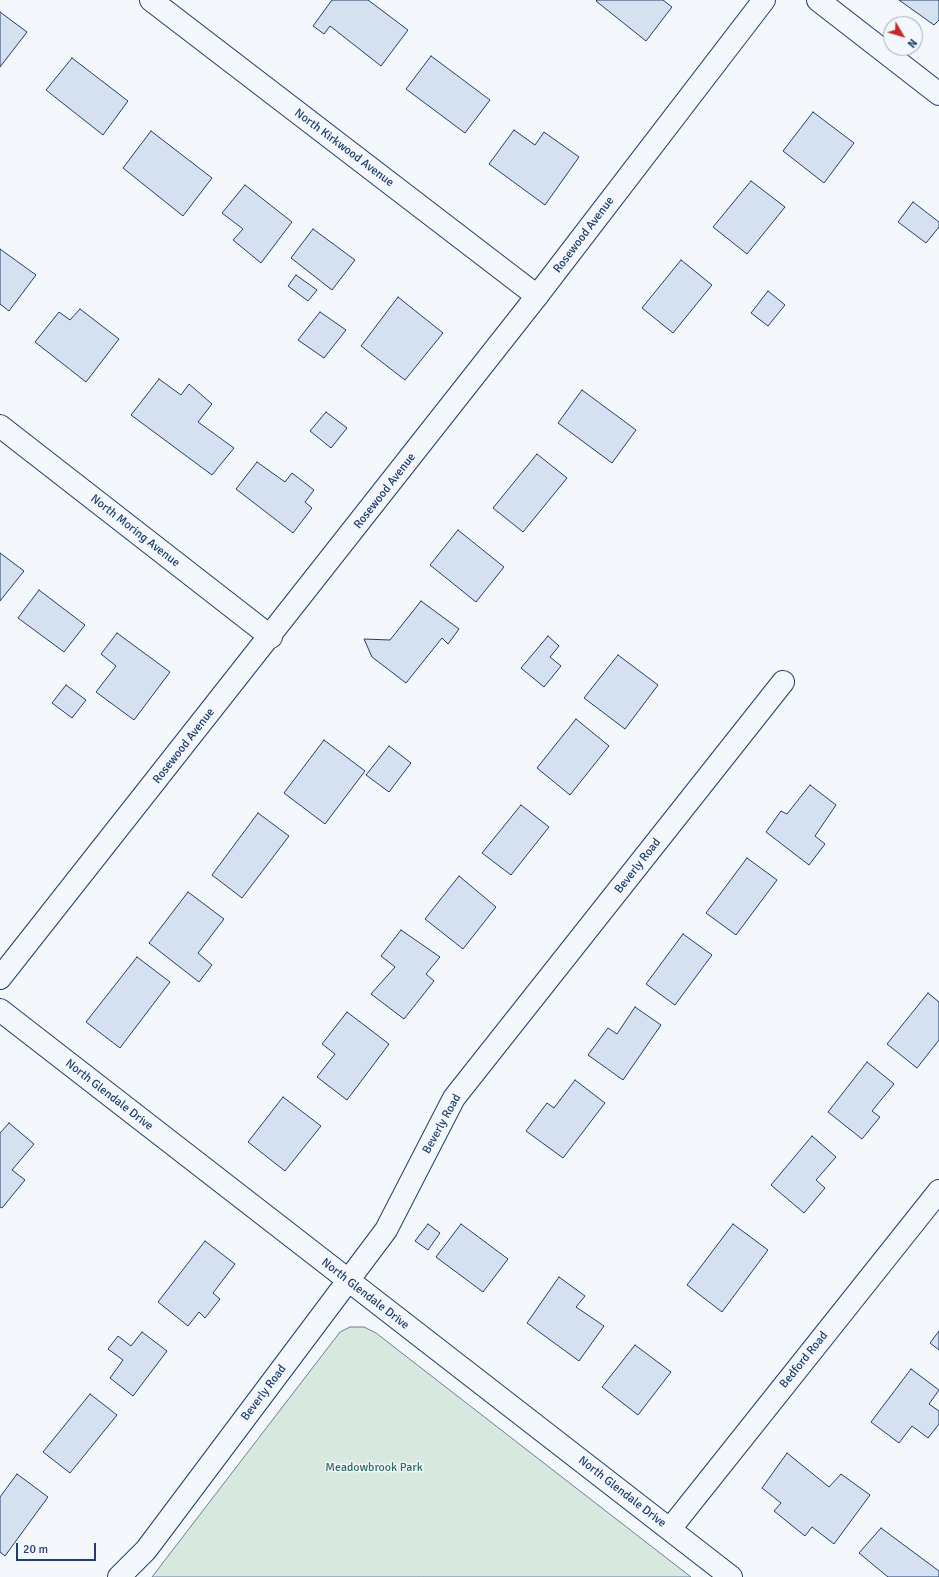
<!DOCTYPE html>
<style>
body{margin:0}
#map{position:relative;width:939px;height:1577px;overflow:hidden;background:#f4f7fb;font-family:Signika,sans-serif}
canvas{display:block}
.north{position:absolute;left:883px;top:16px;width:40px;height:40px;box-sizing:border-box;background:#f4f7fb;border:1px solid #9eadc5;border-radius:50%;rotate:128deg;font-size:11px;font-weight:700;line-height:16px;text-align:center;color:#1d3f73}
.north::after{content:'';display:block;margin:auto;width:14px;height:18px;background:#c62828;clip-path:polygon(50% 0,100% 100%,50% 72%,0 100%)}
.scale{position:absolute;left:16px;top:1543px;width:80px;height:18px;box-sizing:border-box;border:2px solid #1d3f73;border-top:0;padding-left:5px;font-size:12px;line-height:14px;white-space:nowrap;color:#1d3f73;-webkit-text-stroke:3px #f4f7fb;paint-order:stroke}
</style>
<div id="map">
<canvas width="939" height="1577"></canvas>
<div class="north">N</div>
<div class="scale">20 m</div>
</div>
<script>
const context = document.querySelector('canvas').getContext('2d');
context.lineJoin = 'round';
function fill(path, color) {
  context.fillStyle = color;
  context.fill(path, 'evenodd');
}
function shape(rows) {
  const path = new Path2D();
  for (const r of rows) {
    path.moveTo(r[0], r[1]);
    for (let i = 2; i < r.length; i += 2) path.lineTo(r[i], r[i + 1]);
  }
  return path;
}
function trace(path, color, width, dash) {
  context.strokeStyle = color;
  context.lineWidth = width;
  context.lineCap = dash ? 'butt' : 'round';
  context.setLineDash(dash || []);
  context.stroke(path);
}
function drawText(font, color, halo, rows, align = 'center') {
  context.font = font + ' Signika,sans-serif';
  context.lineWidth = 3;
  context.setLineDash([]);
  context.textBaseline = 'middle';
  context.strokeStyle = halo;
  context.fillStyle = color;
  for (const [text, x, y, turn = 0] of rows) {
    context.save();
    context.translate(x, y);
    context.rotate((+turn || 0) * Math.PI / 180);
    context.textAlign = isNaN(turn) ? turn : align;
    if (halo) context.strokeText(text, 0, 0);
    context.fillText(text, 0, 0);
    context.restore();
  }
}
const green = shape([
 [350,1327,364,1327,376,1333,691,1577,152,1577,340,1332,350,1327]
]);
fill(green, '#d7e8df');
trace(green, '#687fa3', 1);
const building = shape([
 [332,0,368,0,408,30,381,66,330,26,324,34,313,26,332,0],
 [597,0,663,0,672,7,646,41,596,1,597,0],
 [899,0,939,0,939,20,934,25,899,0],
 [0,12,27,32,0,67,0,12],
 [431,56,490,100,465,133,406,89,431,56],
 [72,58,128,101,103,135,46,90,72,58],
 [813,112,854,143,824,183,783,151,813,112],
 [514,130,535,145,544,132,579,157,545,205,489,164,514,130],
 [151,131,212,178,183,216,123,168,151,131],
 [751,181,785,207,747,254,713,227,751,181],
 [245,185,292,222,261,263,233,240,243,229,222,213,245,185],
 [913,202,939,222,939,227,926,243,898,222,913,202],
 [313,229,355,260,332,290,291,258,313,229],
 [0,249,36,275,9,311,0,304,0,249],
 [681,260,712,285,673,333,642,308,681,260],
 [296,275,317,290,308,301,288,286,296,275],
 [768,291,785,305,768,326,751,313,768,291],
 [398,297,443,333,405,380,361,346,398,297],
 [80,309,119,339,86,382,35,342,59,312,70,320,80,309],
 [320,312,346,330,324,358,298,340,320,312],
 [159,379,181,395,189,384,212,404,198,422,234,448,212,475,131,415,159,379],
 [582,390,636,430,612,463,558,423,582,390],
 [326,412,347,428,331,448,310,431,326,412],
 [537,454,567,478,523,532,493,508,537,454],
 [257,462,285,482,292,473,314,490,305,502,312,508,293,533,236,489,257,462],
 [458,530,504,567,476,602,430,565,458,530],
 [0,553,24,571,0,601,0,553],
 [39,590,85,625,64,652,18,618,39,590],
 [421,601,459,629,448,644,442,638,406,683,372,657,364,639,390,640,421,601],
 [117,633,170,672,134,720,96,692,116,666,101,654,117,633],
 [548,636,559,646,550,657,561,666,544,687,521,668,548,636],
 [618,655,658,685,625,729,584,698,618,655],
 [66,685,86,700,72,718,52,703,66,685],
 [576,719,609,746,570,795,537,768,576,719],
 [324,740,365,771,325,824,284,793,324,740],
 [389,746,411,763,389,792,366,775,389,746],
 [810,785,836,805,815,836,825,844,809,865,766,832,781,811,787,814,810,785],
 [521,805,549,827,511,875,482,853,521,805],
 [258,813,289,836,242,898,212,875,258,813],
 [747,858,777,880,736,935,706,913,747,858],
 [459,876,496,907,463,949,425,919,459,876],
 [188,892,224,919,198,953,212,965,199,982,149,943,188,892],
 [401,930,440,957,426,974,434,981,404,1019,371,994,395,967,381,956,401,930],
 [683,934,712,955,675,1005,646,984,683,934],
 [137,957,170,982,120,1048,86,1022,137,957],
 [928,993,939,1002,939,1040,917,1068,887,1044,928,993],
 [635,1007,661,1025,623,1080,588,1055,608,1028,617,1034,635,1007],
 [347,1012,389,1044,347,1100,317,1077,335,1054,322,1044,347,1012],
 [867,1062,894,1084,872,1111,880,1117,862,1139,828,1112,867,1062],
 [575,1080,605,1103,563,1158,526,1131,547,1103,554,1108,575,1080],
 [283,1097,321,1126,285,1171,248,1142,283,1097],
 [9,1123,34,1144,12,1170,25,1180,2,1208,0,1207,0,1133,9,1123],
 [812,1136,836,1157,816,1180,825,1188,804,1213,771,1185,812,1136],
 [428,1224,440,1233,428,1250,415,1241,428,1224],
 [461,1224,508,1259,483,1292,436,1257,461,1224],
 [733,1224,768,1250,722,1312,687,1285,733,1224],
 [205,1241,235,1264,213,1293,220,1299,205,1318,199,1312,188,1326,158,1302,205,1241],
 [559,1277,585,1296,576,1307,604,1326,579,1361,527,1323,559,1277],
 [939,1331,939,1350,930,1343,939,1331],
 [142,1332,167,1351,133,1396,110,1378,123,1360,108,1349,118,1336,131,1346,142,1332],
 [635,1345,671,1372,638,1415,602,1387,635,1345],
 [911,1369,939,1390,929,1404,939,1411,939,1424,928,1438,912,1426,899,1443,871,1422,911,1369],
 [90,1394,117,1415,70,1473,43,1452,90,1394],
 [787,1453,829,1487,841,1474,870,1495,834,1544,812,1527,805,1536,774,1511,781,1503,762,1488,787,1453],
 [17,1474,48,1497,5,1556,0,1552,0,1497,17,1474],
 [881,1528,939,1571,939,1577,888,1577,859,1553,881,1528]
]);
fill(building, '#d5e0f0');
trace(building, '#1d3f73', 1);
const minor = shape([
 [151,0,537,296],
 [818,0,939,94],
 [0,426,271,637],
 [0,1010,731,1577],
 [670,1529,939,1191],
 [119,1577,146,1550,386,1230,454,1098,783,682]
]);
const tertiary = shape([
 [0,978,537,296,764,0]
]);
trace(minor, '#1d3f73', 24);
trace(tertiary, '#1d3f73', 24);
trace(minor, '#f4f7fb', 22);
trace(tertiary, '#f4f7fb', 22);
drawText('12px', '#1d3f73', '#f4f7fb', [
 ["North Kirkwood Avenue",344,148,37],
 ["Rosewood Avenue",584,235,-53],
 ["Rosewood Avenue",385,491,-52],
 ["North Moring Avenue",135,531,38],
 ["Rosewood Avenue",184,746,-52],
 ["Beverly Road",638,866,-52],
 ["North Glendale Drive",109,1095,38],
 ["Beverly Road",442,1124,-61],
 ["North Glendale Drive",365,1294,38],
 ["Bedford Road",804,1360,-51],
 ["Beverly Road",264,1393,-53],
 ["North Glendale Drive",622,1492,38]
]);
drawText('12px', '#2c6c60', '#f4f7fb', [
 ["Meadowbrook Park",374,1468]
]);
</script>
